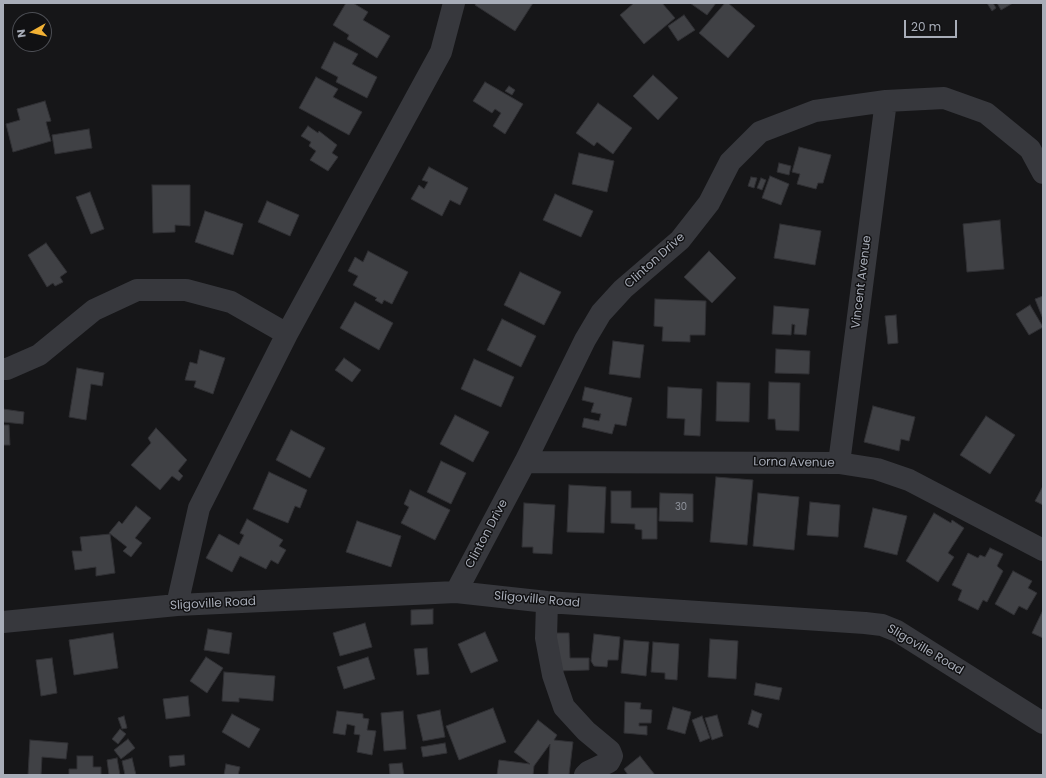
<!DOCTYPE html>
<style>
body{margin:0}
#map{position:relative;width:1046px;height:778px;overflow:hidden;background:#161618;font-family:Poppins,sans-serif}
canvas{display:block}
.frame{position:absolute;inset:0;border:4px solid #a8adb8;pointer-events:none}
.north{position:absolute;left:12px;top:12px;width:40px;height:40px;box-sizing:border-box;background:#111113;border:1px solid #4d4f55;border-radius:50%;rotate:262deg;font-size:11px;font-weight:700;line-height:16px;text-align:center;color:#a8adb8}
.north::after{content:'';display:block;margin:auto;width:14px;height:18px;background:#f2b134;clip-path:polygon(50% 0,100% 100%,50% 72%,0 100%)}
.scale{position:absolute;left:904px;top:20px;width:53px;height:18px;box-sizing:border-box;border:2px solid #a8adb8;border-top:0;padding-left:5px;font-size:12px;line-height:14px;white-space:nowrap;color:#a8adb8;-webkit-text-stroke:3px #111113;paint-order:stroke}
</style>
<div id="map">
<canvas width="1046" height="778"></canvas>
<div class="frame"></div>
<div class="north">N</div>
<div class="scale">20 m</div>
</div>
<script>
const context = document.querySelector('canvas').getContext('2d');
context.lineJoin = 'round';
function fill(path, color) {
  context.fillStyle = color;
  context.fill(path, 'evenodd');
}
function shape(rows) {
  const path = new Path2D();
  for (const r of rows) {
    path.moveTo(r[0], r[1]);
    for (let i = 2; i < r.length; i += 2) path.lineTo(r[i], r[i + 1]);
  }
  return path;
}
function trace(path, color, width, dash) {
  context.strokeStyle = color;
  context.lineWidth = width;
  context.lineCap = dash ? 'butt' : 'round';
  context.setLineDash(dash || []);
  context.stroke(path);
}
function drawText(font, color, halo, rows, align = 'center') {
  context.font = font + ' Poppins,sans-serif';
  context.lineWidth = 3;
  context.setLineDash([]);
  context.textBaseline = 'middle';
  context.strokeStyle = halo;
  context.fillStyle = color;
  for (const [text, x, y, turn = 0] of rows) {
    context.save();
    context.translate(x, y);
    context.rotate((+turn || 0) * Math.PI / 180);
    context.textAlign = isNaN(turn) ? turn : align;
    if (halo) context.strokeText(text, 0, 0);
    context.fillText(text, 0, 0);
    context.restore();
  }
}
const building = shape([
 [346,3,353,3,368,12,363,20,390,36,377,58,347,39,349,35,333,25,346,3],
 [476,3,533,3,515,31,475,5,476,3],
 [634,3,662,3,675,18,644,44,620,15,634,3],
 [690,3,716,3,707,15,690,3],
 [725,3,728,3,755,26,728,58,699,33,725,3],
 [987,3,993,3,996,8,992,11,987,3],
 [997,3,1013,3,1001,10,997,3],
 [684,15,695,30,678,41,668,26,684,15],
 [334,42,358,54,352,64,377,77,367,98,336,82,338,77,321,68,334,42],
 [653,75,678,98,658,120,633,96,653,75],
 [316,77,338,89,333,97,362,112,349,135,299,108,316,77],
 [485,82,523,104,505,134,493,126,501,113,495,109,492,113,473,101,485,82],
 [509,86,515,90,512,95,505,91,509,86],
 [45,101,51,121,46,122,51,141,13,152,6,124,20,120,17,109,45,101],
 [598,103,632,128,613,154,597,142,594,146,576,133,598,103],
 [308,126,318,133,319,131,337,145,332,153,338,157,328,171,310,160,316,151,309,146,311,142,301,136,308,126],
 [89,129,92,148,55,154,52,135,89,129],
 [799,147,831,155,823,183,818,183,816,189,797,184,800,174,792,172,799,147],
 [579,153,614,161,607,192,572,184,579,153],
 [779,163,791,166,789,175,777,172,779,163],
 [429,167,468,188,460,205,450,200,442,216,411,199,419,185,424,189,428,182,422,180,429,167],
 [770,176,789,184,781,205,762,198,770,176],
 [751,177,757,178,754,188,748,186,751,177],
 [761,178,766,180,762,190,757,188,761,178],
 [152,185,190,185,190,226,175,225,175,232,153,233,152,185],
 [90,192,104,229,91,234,76,197,90,192],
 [555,194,593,211,581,237,543,220,555,194],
 [267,201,299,215,290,236,258,222,267,201],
 [205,211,243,224,233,255,195,242,205,211],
 [1000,220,1004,269,967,272,963,224,1000,220],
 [780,224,821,231,815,265,774,258,780,224],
 [46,243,67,272,60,277,63,282,55,286,53,283,47,287,28,255,46,243],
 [368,251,408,272,392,304,384,300,382,304,375,300,377,298,353,285,358,276,348,271,355,257,363,262,368,251],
 [709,251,736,278,712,303,684,277,709,251],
 [520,272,561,292,544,325,504,305,520,272],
 [1043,296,1043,319,1035,299,1043,296],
 [655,299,706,301,705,335,690,335,690,342,662,341,663,327,654,326,655,299],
 [355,302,393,323,379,350,340,328,355,302],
 [1030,305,1043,327,1029,335,1016,314,1030,305],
 [774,306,809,309,806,335,794,334,795,325,792,324,791,335,772,334,774,306],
 [896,315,898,343,888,344,885,316,896,315],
 [502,319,536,336,521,367,487,350,502,319],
 [613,341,644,345,640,378,609,374,613,341],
 [776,349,810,351,809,374,775,373,776,349],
 [200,350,225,358,213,394,194,387,196,381,185,380,190,362,197,364,200,350],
 [344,358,361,370,352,382,335,370,344,358],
 [474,359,514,377,501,407,461,389,474,359],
 [77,368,104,373,102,386,91,384,86,420,69,417,77,368],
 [717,382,750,383,749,422,716,421,717,382],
 [769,382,800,383,799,431,776,430,775,419,768,419,769,382],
 [585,387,632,398,626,426,615,424,612,434,582,427,584,418,599,421,601,414,591,412,594,403,582,400,585,387],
 [668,387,702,389,700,436,684,435,685,419,667,418,668,387],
 [873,406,915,417,909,441,901,439,899,451,864,442,873,406],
 [3,409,24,412,23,424,3,422,3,409],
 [455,415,489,432,473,462,440,444,455,415],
 [986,416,1015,435,990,474,960,455,986,416],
 [3,425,9,425,10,445,3,445,3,425],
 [156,428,187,460,178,471,183,476,179,481,172,476,160,490,131,465,151,443,148,438,156,428],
 [291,430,325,448,310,478,276,460,291,430],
 [441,461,466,473,451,504,427,492,441,461],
 [269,472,307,490,300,508,295,506,288,523,253,509,269,472],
 [716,477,753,480,747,545,710,542,716,477],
 [569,485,606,487,604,533,567,532,569,485],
 [1043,486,1043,505,1035,501,1043,486],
 [410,490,450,510,435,540,401,523,409,507,404,504,410,490],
 [611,491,631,491,631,508,657,508,657,539,642,539,642,530,635,529,635,524,611,523,611,491],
 [660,493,693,494,693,522,659,521,660,493],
 [758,493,799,497,794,550,753,546,758,493],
 [810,502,840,505,838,537,807,535,810,502],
 [524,503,555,505,552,554,533,553,533,547,522,547,524,503],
 [136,506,151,518,135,538,142,543,131,557,123,551,127,547,109,533,119,521,122,524,136,506],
 [873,508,907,516,897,555,864,547,873,508],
 [934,513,951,523,952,520,964,528,948,553,954,557,938,582,906,561,934,513],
 [247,519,283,540,279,546,286,550,278,564,271,560,266,569,240,556,232,572,206,558,219,534,239,545,244,535,240,533,247,519],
 [357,521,401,536,391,567,346,552,357,521],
 [110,534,115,573,96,576,96,567,75,570,72,551,82,551,80,537,110,534],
 [990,548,1003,554,997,566,1003,571,987,602,983,600,978,610,958,600,962,590,952,585,968,553,978,558,980,555,985,557,990,548],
 [1013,571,1032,581,1028,588,1037,593,1027,610,1019,606,1014,615,995,604,1013,571],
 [433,609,433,624,411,625,411,610,433,609],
 [1043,610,1043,638,1032,633,1043,610],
 [365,623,372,647,340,656,333,633,365,623],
 [208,629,232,633,229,654,204,650,208,629],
 [485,632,498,661,471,673,458,644,485,632],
 [113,633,118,668,74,675,69,640,113,633],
 [553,633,569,633,570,658,589,658,589,670,555,671,553,633],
 [594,634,620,637,618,660,608,660,607,667,594,666,591,661,594,634],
 [710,639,738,641,736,679,708,677,710,639],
 [624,640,649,642,646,676,621,673,624,640],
 [653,642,679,644,677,680,665,679,665,673,651,672,653,642],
 [427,648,429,674,417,675,414,649,427,648],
 [206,657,223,668,207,693,190,681,206,657],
 [368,657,375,679,344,689,337,667,368,657],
 [52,658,57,693,41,696,36,660,52,658],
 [224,672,275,676,273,701,239,698,239,702,222,701,224,672],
 [756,683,782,688,779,700,754,695,756,683],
 [188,696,190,716,166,719,163,699,188,696],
 [625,702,641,703,640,709,652,710,651,723,639,723,639,726,647,726,647,735,624,733,625,702],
 [673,707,691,712,685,734,667,729,673,707],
 [493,708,506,742,459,760,446,726,493,708],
 [440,710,445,737,423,741,417,715,440,710],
 [752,710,762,714,758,728,748,724,752,710],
 [337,711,363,714,363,718,369,719,367,730,376,731,372,755,357,752,360,735,354,734,355,726,347,724,345,735,333,733,337,711],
 [403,711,406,749,384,751,381,713,403,711],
 [232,714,260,729,249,748,222,732,232,714],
 [717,715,723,736,712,740,705,718,717,715],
 [124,716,127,728,122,729,118,718,124,716],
 [702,716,710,738,700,742,692,720,702,716],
 [538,720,557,735,554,740,573,742,569,775,548,775,550,744,534,766,533,775,497,775,499,760,530,764,514,752,538,720],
 [120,729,126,734,118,744,112,739,120,729],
 [128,739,135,748,121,759,114,750,128,739],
 [30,740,68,743,66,759,42,757,41,775,28,775,30,740],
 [445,743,447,753,423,757,421,747,445,743],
 [184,755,185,765,170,767,169,756,184,755],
 [77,756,93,756,93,767,101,767,101,775,69,775,69,769,77,769,77,756],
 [640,756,655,775,628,775,624,769,640,756],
 [117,758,120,775,109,775,107,760,117,758],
 [132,758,136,775,125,775,122,761,132,758],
 [402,763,404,775,390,775,389,764,402,763],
 [226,764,240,767,238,775,224,775,226,764]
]);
fill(building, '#404145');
trace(building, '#303034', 1);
trace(shape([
 [3,369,7,369,39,355,94,310,137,290,186,290,231,302,287,334],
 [525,462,839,463,877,469,909,480,1043,550],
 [839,463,886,101],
 [456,592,525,462,585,340,601,313,623,289,680,240,709,203,730,162,760,132,815,111,886,101,944,98,986,113,1030,149,1043,173],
 [547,602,546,638,553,675,564,707,586,731,610,751,612,756,609,762,588,772,585,775],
 [177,605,199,508,287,334,441,52,454,3],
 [3,622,177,605,456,592,547,602,865,623,882,625,897,631,1043,723]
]), '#37383d', 22);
drawText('10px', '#8e929b', null, [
 ["30",681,507]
]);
drawText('12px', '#a8adb8', '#111113', [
 ["Clinton Drive",655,261,-42],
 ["Vincent Avenue",862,282,-83],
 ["Lorna Avenue",794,463,1],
 ["Clinton Drive",487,534,-62],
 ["Sligoville Road",537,600,5],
 ["Sligoville Road",213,604,-3],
 ["Sligoville Road",925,650,31]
]);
</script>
